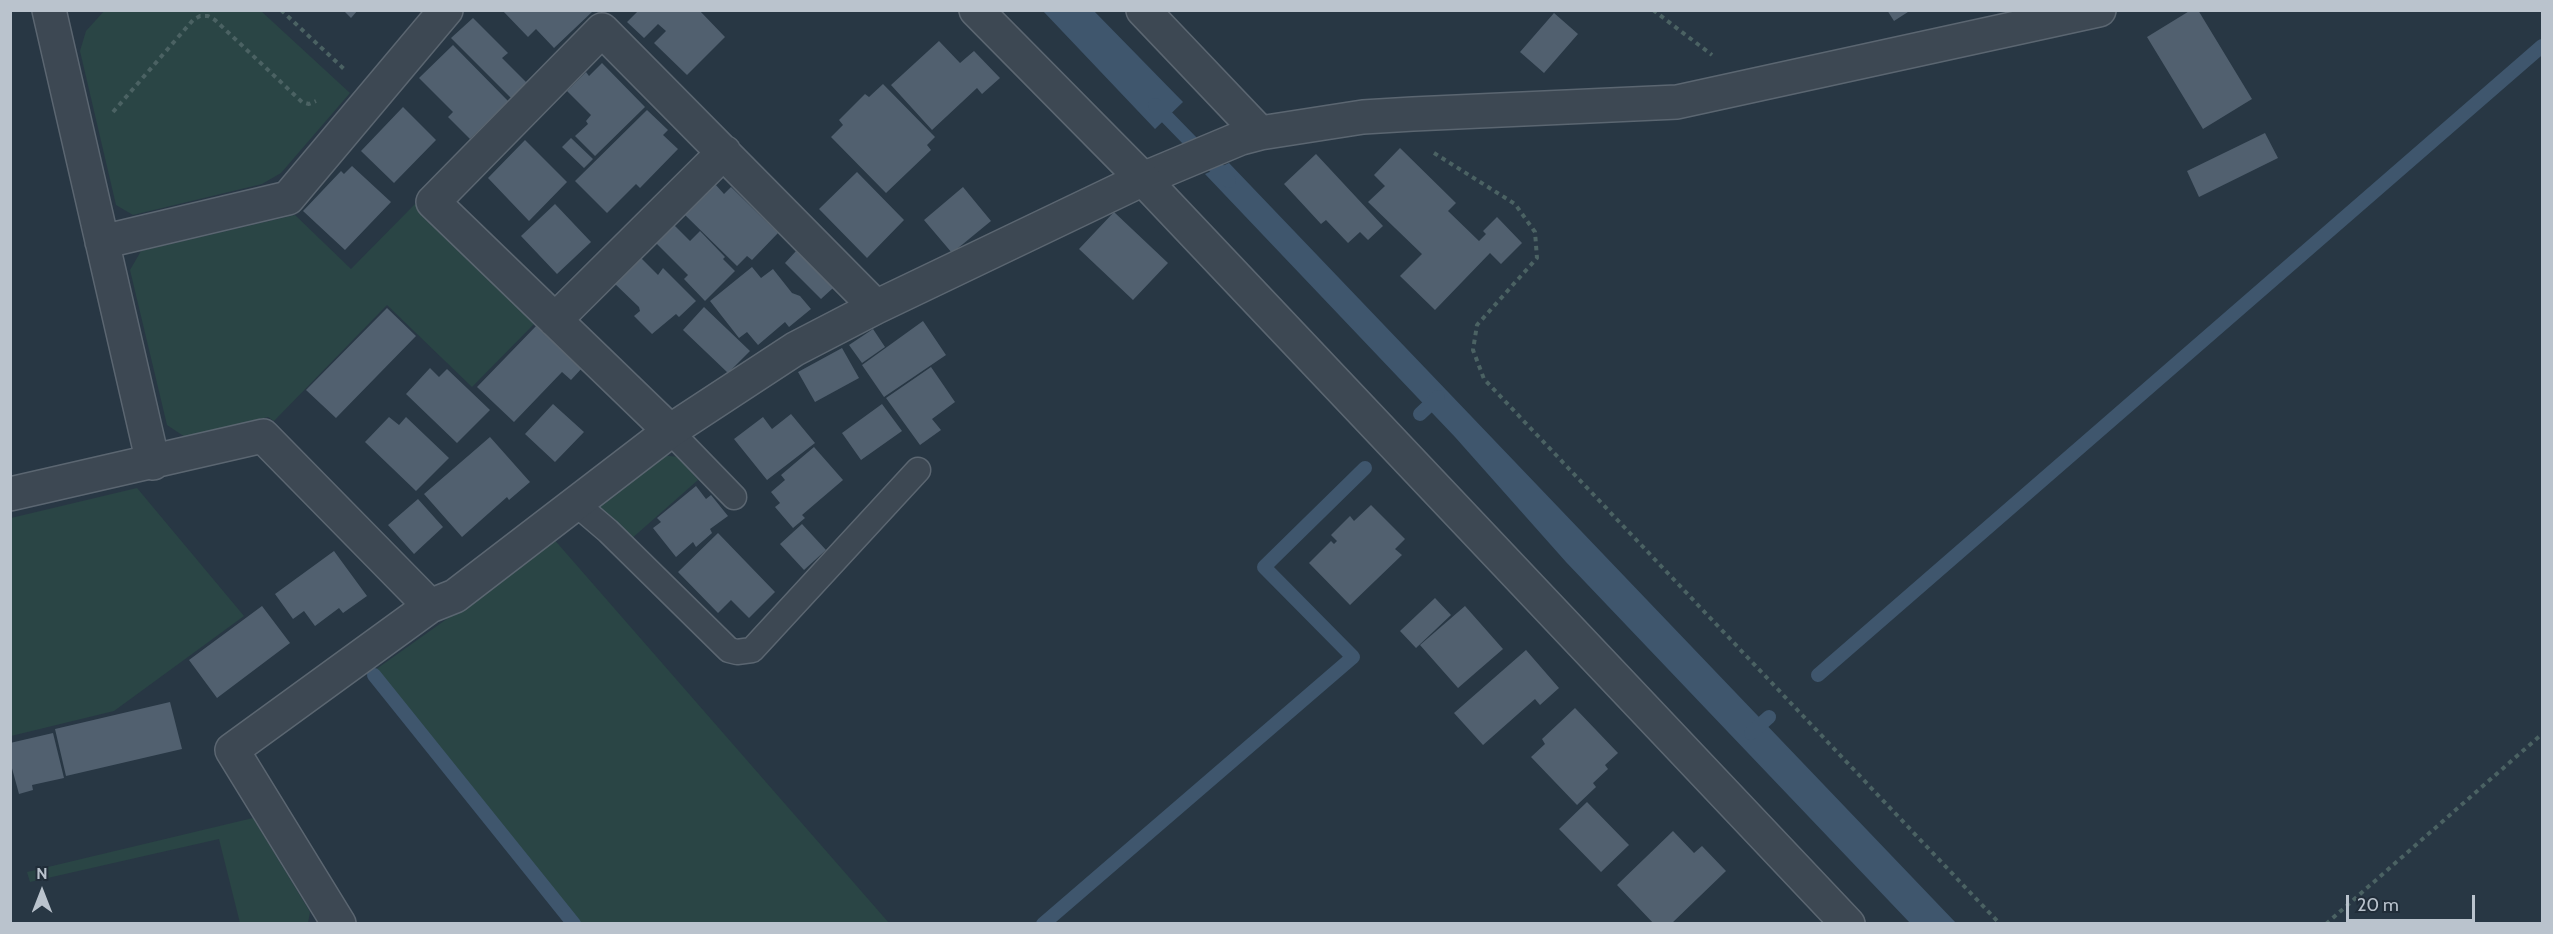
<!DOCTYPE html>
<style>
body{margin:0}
#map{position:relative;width:2553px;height:934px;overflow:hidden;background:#283744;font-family:Cabin,sans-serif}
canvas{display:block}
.frame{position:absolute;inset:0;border:12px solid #bac3cd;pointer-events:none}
.north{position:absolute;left:12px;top:862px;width:60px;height:60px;-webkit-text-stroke:4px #212d39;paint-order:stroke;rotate:0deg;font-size:16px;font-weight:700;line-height:24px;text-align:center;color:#bac3cd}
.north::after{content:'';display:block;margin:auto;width:21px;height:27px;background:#bac3cd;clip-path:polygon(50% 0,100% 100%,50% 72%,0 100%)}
.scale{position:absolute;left:2346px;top:895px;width:129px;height:27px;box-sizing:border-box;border:3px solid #bac3cd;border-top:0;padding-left:8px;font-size:18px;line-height:21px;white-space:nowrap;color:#bac3cd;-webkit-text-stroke:4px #212d39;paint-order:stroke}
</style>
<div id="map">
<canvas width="2553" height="934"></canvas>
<div class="frame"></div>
<div class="north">N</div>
<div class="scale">20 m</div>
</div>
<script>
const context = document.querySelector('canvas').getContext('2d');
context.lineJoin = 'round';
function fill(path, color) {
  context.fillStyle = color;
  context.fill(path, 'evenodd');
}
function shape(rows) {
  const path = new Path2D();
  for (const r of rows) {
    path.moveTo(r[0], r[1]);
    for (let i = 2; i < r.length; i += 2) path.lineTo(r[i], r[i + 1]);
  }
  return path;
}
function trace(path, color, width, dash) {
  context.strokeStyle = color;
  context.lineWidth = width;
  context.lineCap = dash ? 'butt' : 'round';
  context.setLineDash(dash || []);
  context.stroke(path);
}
fill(shape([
 [105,10,261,11,350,93,281,173,262,184,133,215,116,205,80,51,86,31],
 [415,204,537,321,472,387,387,305,274,421,268,417,185,437,167,425,130,270,141,251,295,215,351,269],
 [660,455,679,457,698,480,630,540,592,508],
 [137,488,244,616,114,711,11,736,11,518],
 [552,537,889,923,578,923,375,670,472,601],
 [253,818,310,912,308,923,240,923,219,839,30,882,27,872]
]), '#2a4545');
fill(shape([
 [1043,11,1094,11,1183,102,1155,129],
 [1229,163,1956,923,1910,923,1566,562,1455,437,1205,174]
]), '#3f566d');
trace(shape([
 [1155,105,1229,181],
 [1420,414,1438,397],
 [374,675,574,924],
 [1818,675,2542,46],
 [1751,733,1769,717],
 [1043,924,1353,657,1264,567,1365,468]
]), '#3f566d', 14);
fill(shape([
 [343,10,358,10,351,18],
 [502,10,591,10,592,12,554,48,536,29,528,37],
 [639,10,699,10,725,37,687,75,654,43,666,31,658,24,644,38,627,22],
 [1887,10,1911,10,1894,21],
 [2191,10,2198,10,2252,99,2203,129,2147,37],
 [1554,13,1578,34,1544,73,1520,52],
 [473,18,508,53,502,58,528,84,512,99,451,38],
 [939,41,960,63,974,51,1000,78,982,94,977,88,932,130,891,85],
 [453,45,508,101,470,139,448,117,453,112,419,78],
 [602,63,645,107,595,156,575,136,588,124,586,121,591,115,567,91,586,72,589,76],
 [883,84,935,137,927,145,931,150,886,193,831,137,843,125,839,120,865,94,869,97],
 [403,107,436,140,394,183,361,151],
 [647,110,668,130,663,135,678,149,640,188,636,184,607,213,575,181],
 [2265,133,2278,158,2199,197,2187,171],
 [571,138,593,159,584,168,562,147],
 [525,140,567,182,529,221,488,178],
 [1400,148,1456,203,1448,211,1479,241,1486,234,1483,231,1497,217,1522,243,1501,264,1490,253,1435,310,1400,276,1422,254,1368,202,1385,186,1374,175],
 [1316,154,1383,226,1368,240,1360,232,1348,243,1326,220,1321,224,1284,184],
 [352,166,391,202,345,250,303,211,341,171,344,174],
 [857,172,904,220,867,258,819,209],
 [715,184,724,194,731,187,778,233,752,260,747,256,737,266,684,214],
 [963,187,991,221,952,253,924,220],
 [555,204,591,242,557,274,521,236],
 [1114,212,1168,263,1133,300,1079,249],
 [672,223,690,241,700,231,725,257,723,259,735,271,705,301,684,279,688,275,654,241],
 [796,251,833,288,821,299,785,263],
 [640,257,658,275,663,268,696,301,679,317,676,314,652,334,634,316,640,311,639,307,614,283],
 [752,267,761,278,773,269,792,293,800,296,811,309,789,327,785,322,758,345,747,332,739,338,710,301],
 [704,307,750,351,728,373,683,330],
 [387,308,416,336,336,418,306,390],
 [923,321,946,355,884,397,862,365],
 [538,324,583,367,571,380,562,372,514,422,477,387],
 [873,329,885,347,862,363,849,345],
 [842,348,859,378,815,402,798,372],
 [931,367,955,402,932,419,941,430,920,445,886,398],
 [430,368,439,377,447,369,490,410,457,443,406,394],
 [553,404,584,432,555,462,525,434],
 [882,404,902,431,861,460,842,433],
 [791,414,815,443,767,480,734,439,763,417,772,429],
 [389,417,399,425,406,417,449,458,416,491,365,442],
 [490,437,530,482,509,500,507,497,462,537,424,494],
 [814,447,843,480,802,515,805,518,793,528,775,507,780,503,771,492,785,480,781,475],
 [696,486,706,499,711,495,728,516,710,529,712,533,696,547,693,542,676,557,653,528,661,522,657,518],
 [418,499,443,527,414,554,388,525],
 [1371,505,1405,539,1395,549,1402,555,1350,605,1309,563,1331,541,1334,544,1337,541,1331,535,1350,516,1354,521],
 [802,524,826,550,804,570,780,544],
 [718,533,775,592,749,618,731,600,718,613,678,572],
 [334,551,367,596,343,613,339,608,315,626,304,611,293,619,275,594],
 [1435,598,1451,615,1416,648,1400,631],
 [262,606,290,643,217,698,189,660],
 [1465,606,1503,649,1458,688,1420,645],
 [1526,650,1559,688,1540,705,1535,699,1483,745,1454,713],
 [170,702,182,749,66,776,55,729],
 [1575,708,1618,753,1605,765,1608,769,1593,783,1596,787,1577,805,1531,757,1545,744,1542,739],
 [53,733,64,778,32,785,33,790,19,794,10,761,10,743],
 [1587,802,1629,845,1601,872,1559,829],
 [1673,831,1694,853,1702,846,1726,871,1671,924,1654,924,1617,885]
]), '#51606f');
const service = shape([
 [670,431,734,497],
 [574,502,608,531,729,650,737,652,752,650,918,470]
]);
const minor = shape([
 [49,10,153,463],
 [1143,10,1260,133],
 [102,242,288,198,446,10],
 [555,320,724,152],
 [670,431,433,202,602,30,876,307],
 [10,494,263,436,430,606],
 [339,924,232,750,430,606,455,596,670,431,795,349,876,307,1143,179,1241,138,1260,133,1363,117,1413,114,1677,102,2099,10]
]);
const tertiary = shape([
 [976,10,1143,179,1848,924]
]);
trace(service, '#5b6671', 27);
trace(minor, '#5b6671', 36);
trace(tertiary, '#5b6671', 36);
trace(shape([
 [281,10,344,69],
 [1653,10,1712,55],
 [113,112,193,20,200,16,208,16,215,20,302,102,309,104,316,101],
 [1434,153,1515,204,1535,232,1537,258,1477,325,1473,350,1484,379,2000,924],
 [2326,924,2542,734]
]), '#4b6263', 4, [4.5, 4.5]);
trace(service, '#3d4853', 24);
trace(minor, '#3d4853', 33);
trace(tertiary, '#3d4853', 33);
</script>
